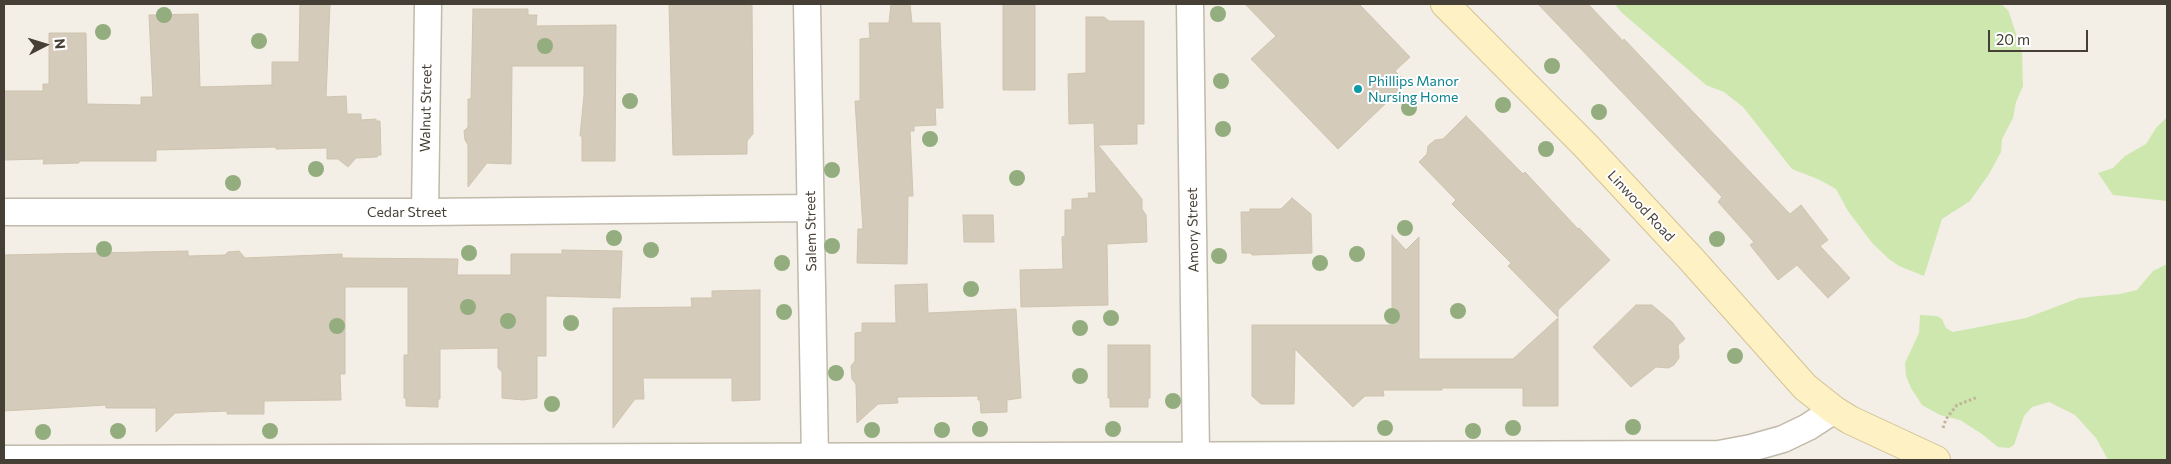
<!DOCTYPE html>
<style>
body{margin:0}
#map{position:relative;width:2171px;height:464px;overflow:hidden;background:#f3efe6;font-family:Commissioner,sans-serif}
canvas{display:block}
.frame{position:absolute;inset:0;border:5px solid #463f35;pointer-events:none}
.north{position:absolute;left:20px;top:20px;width:50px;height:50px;-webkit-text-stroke:4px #fff;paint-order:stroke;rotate:85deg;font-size:14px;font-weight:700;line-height:20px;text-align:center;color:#463f35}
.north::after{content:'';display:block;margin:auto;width:18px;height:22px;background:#463f35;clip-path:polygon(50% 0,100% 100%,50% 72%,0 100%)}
.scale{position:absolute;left:1988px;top:30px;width:100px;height:22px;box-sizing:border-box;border:2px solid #463f35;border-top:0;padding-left:6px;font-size:15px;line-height:18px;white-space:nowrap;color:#463f35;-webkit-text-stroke:4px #fff;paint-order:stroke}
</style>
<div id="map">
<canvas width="2171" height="464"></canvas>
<div class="frame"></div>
<div class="north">N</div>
<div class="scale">20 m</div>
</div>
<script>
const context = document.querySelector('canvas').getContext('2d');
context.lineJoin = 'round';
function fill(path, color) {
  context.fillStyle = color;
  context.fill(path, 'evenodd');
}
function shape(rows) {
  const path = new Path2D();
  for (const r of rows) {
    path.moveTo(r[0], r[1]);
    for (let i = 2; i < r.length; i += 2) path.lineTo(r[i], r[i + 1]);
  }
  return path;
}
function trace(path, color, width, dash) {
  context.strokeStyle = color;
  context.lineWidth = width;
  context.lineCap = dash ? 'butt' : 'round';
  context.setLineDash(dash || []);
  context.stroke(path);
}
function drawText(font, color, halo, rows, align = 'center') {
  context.font = font + ' Commissioner,sans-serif';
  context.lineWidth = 4;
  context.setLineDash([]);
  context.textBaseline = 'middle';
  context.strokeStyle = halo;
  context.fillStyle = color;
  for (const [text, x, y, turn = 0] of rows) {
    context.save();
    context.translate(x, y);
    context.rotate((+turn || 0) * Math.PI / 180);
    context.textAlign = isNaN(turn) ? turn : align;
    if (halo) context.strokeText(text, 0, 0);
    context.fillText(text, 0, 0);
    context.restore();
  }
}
fill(shape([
 [1615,4,2001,4,2008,10,2022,51,2023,86,2016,102,2013,118,2002,139,2001,152,1989,174,1970,201,1942,219,1924,276,1899,266,1889,259,1873,244,1848,211,1836,189,1820,180,1792,169,1743,107,1724,92,1706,85,1621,12],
 [2167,117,2167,201,2113,195,2098,173,2113,168,2125,156,2146,144,2156,128],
 [2167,264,2167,460,2108,460,2096,438,2075,415,2049,402,2032,407,2024,416,2014,445,2009,448,1998,447,1982,434,1960,420,1940,415,1922,405,1911,388,1906,376,1905,363,1919,333,1920,315,1937,316,1942,319,1946,328,1953,332,2026,318,2079,298,2120,294,2137,290,2153,271]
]), '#cde7ae');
const building = shape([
 [300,4,330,4,326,97,346,96,347,114,361,114,361,120,376,119,376,121,380,121,381,155,378,155,377,157,356,158,348,167,338,159,327,159,327,148,276,149,276,147,156,150,156,161,79,161,79,163,43,164,44,159,4,160,4,91,43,91,43,84,49,84,49,33,86,33,87,104,141,105,141,97,153,97,149,15,198,14,200,87,272,85,272,62,299,62,300,4],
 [669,4,752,4,753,134,747,141,747,154,673,155,669,4],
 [891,4,910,4,912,23,940,23,943,108,935,108,936,125,914,126,914,131,910,131,913,196,908,196,907,264,857,263,858,229,863,229,855,101,860,101,860,39,870,38,869,23,889,23,891,4],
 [1003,4,1035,4,1035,90,1003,90,1003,4],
 [1245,4,1359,4,1410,57,1395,71,1407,83,1338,149,1251,59,1276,36,1245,4],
 [1538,4,1588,4,1623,41,1624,39,1790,214,1801,205,1828,240,1820,246,1850,278,1828,298,1797,265,1778,280,1750,245,1754,242,1718,202,1722,197,1538,4],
 [473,9,528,9,528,15,537,15,536,26,616,25,615,161,582,161,582,136,580,136,584,95,584,66,512,66,511,164,487,163,468,187,468,145,465,140,464,131,468,127,468,99,471,99,473,9],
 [1086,17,1104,17,1109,21,1144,21,1144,124,1137,124,1137,144,1098,145,1142,199,1142,209,1146,215,1147,242,1107,244,1108,305,1021,307,1020,270,1063,269,1062,237,1065,236,1065,210,1072,210,1072,199,1089,198,1088,193,1096,193,1094,123,1069,124,1068,74,1086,73,1086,17],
 [1466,116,1523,174,1525,172,1578,229,1579,228,1610,260,1558,310,1558,317,1508,266,1511,263,1452,204,1456,200,1419,162,1427,154,1428,146,1435,140,1443,139,1466,116],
 [1292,198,1311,214,1312,253,1252,255,1251,253,1242,253,1241,212,1250,212,1250,209,1281,209,1292,198],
 [963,215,993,215,994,242,964,242,963,215],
 [1392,235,1406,250,1419,237,1419,359,1513,359,1558,318,1558,406,1523,406,1523,388,1442,388,1442,390,1383,390,1384,396,1365,396,1353,407,1295,349,1294,404,1261,404,1252,396,1252,325,1392,325,1392,235],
 [562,250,622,251,620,298,546,296,546,356,537,356,537,398,523,400,502,398,502,372,498,368,498,348,440,349,440,399,438,399,438,407,406,406,406,398,404,398,404,355,408,355,408,287,345,287,345,374,340,374,341,400,264,401,264,414,227,414,227,411,175,413,156,432,156,408,106,408,106,405,4,411,4,255,188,251,188,256,225,255,228,252,239,251,245,258,342,254,342,258,458,259,457,275,511,275,511,254,562,254,562,250],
 [927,284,928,313,1016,309,1021,398,1007,400,1007,412,981,413,980,400,978,400,978,396,897,397,898,403,878,404,857,423,856,384,852,379,851,366,855,361,855,333,862,332,862,323,896,323,895,285,927,284],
 [760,290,760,400,732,401,732,378,643,378,644,399,635,399,613,428,613,308,692,307,691,298,712,298,712,291,760,290],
 [1636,305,1652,305,1672,322,1685,339,1678,345,1679,358,1674,365,1668,368,1656,367,1631,387,1593,347,1636,305],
 [1108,345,1150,345,1150,398,1148,398,1148,407,1110,407,1110,398,1108,398,1108,345]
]);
fill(building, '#d4cbbb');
trace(building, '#cfc3ae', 1);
const street = shape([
 [807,4,815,458],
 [1190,4,1196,456],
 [4,212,425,212,810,208],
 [425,212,428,4],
 [4,459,1719,454,1751,448,1783,439,1808,427,1834,410]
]);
const secondary = shape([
 [1445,4,1586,146,1692,260,1805,387,1834,410,1850,420,1936,460]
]);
trace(street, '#c1baab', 29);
trace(secondary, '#d3c396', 30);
trace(shape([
 [1943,428,1946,419,1957,405,1978,397]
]), '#c0b39a', 3, [2.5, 2.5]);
trace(street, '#fff', 26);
trace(secondary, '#fef1c4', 28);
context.fillStyle = '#93ad7e';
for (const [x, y] of [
 [1218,14],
 [164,15],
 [103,32],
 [259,41],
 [545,46],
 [1552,66],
 [1221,81],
 [630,101],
 [1503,105],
 [1409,108],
 [1599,112],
 [1223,129],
 [930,139],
 [1546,149],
 [316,169],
 [832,170],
 [1017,178],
 [233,183],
 [1405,228],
 [614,238],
 [1717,239],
 [832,246],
 [104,249],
 [651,250],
 [469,253],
 [1357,254],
 [1219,256],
 [782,263],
 [1320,263],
 [971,289],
 [468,307],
 [1458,311],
 [784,312],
 [1392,316],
 [1111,318],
 [508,321],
 [571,323],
 [337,326],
 [1080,328],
 [1735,356],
 [836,373],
 [1080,376],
 [1173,401],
 [552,404],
 [1633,427],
 [1385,428],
 [1513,428],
 [980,429],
 [1113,429],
 [872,430],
 [942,430],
 [118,431],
 [270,431],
 [1473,431],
 [43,432]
]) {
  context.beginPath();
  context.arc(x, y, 8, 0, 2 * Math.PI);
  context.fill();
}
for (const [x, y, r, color] of [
 [1358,89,5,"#0f9aa8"]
]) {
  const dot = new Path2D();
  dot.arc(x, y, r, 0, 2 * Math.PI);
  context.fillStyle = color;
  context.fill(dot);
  trace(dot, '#fff', 2);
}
drawText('14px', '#0d838f', '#fff', [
 ["Phillips Manor",1368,81],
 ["Nursing Home",1368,97]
], 'left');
drawText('14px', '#463f35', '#fff', [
 ["Walnut Street",426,108,-89],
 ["Linwood Road",1641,206,47],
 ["Cedar Street",407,212],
 ["Amory Street",1193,230,-91],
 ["Salem Street",811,231,-91]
]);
</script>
